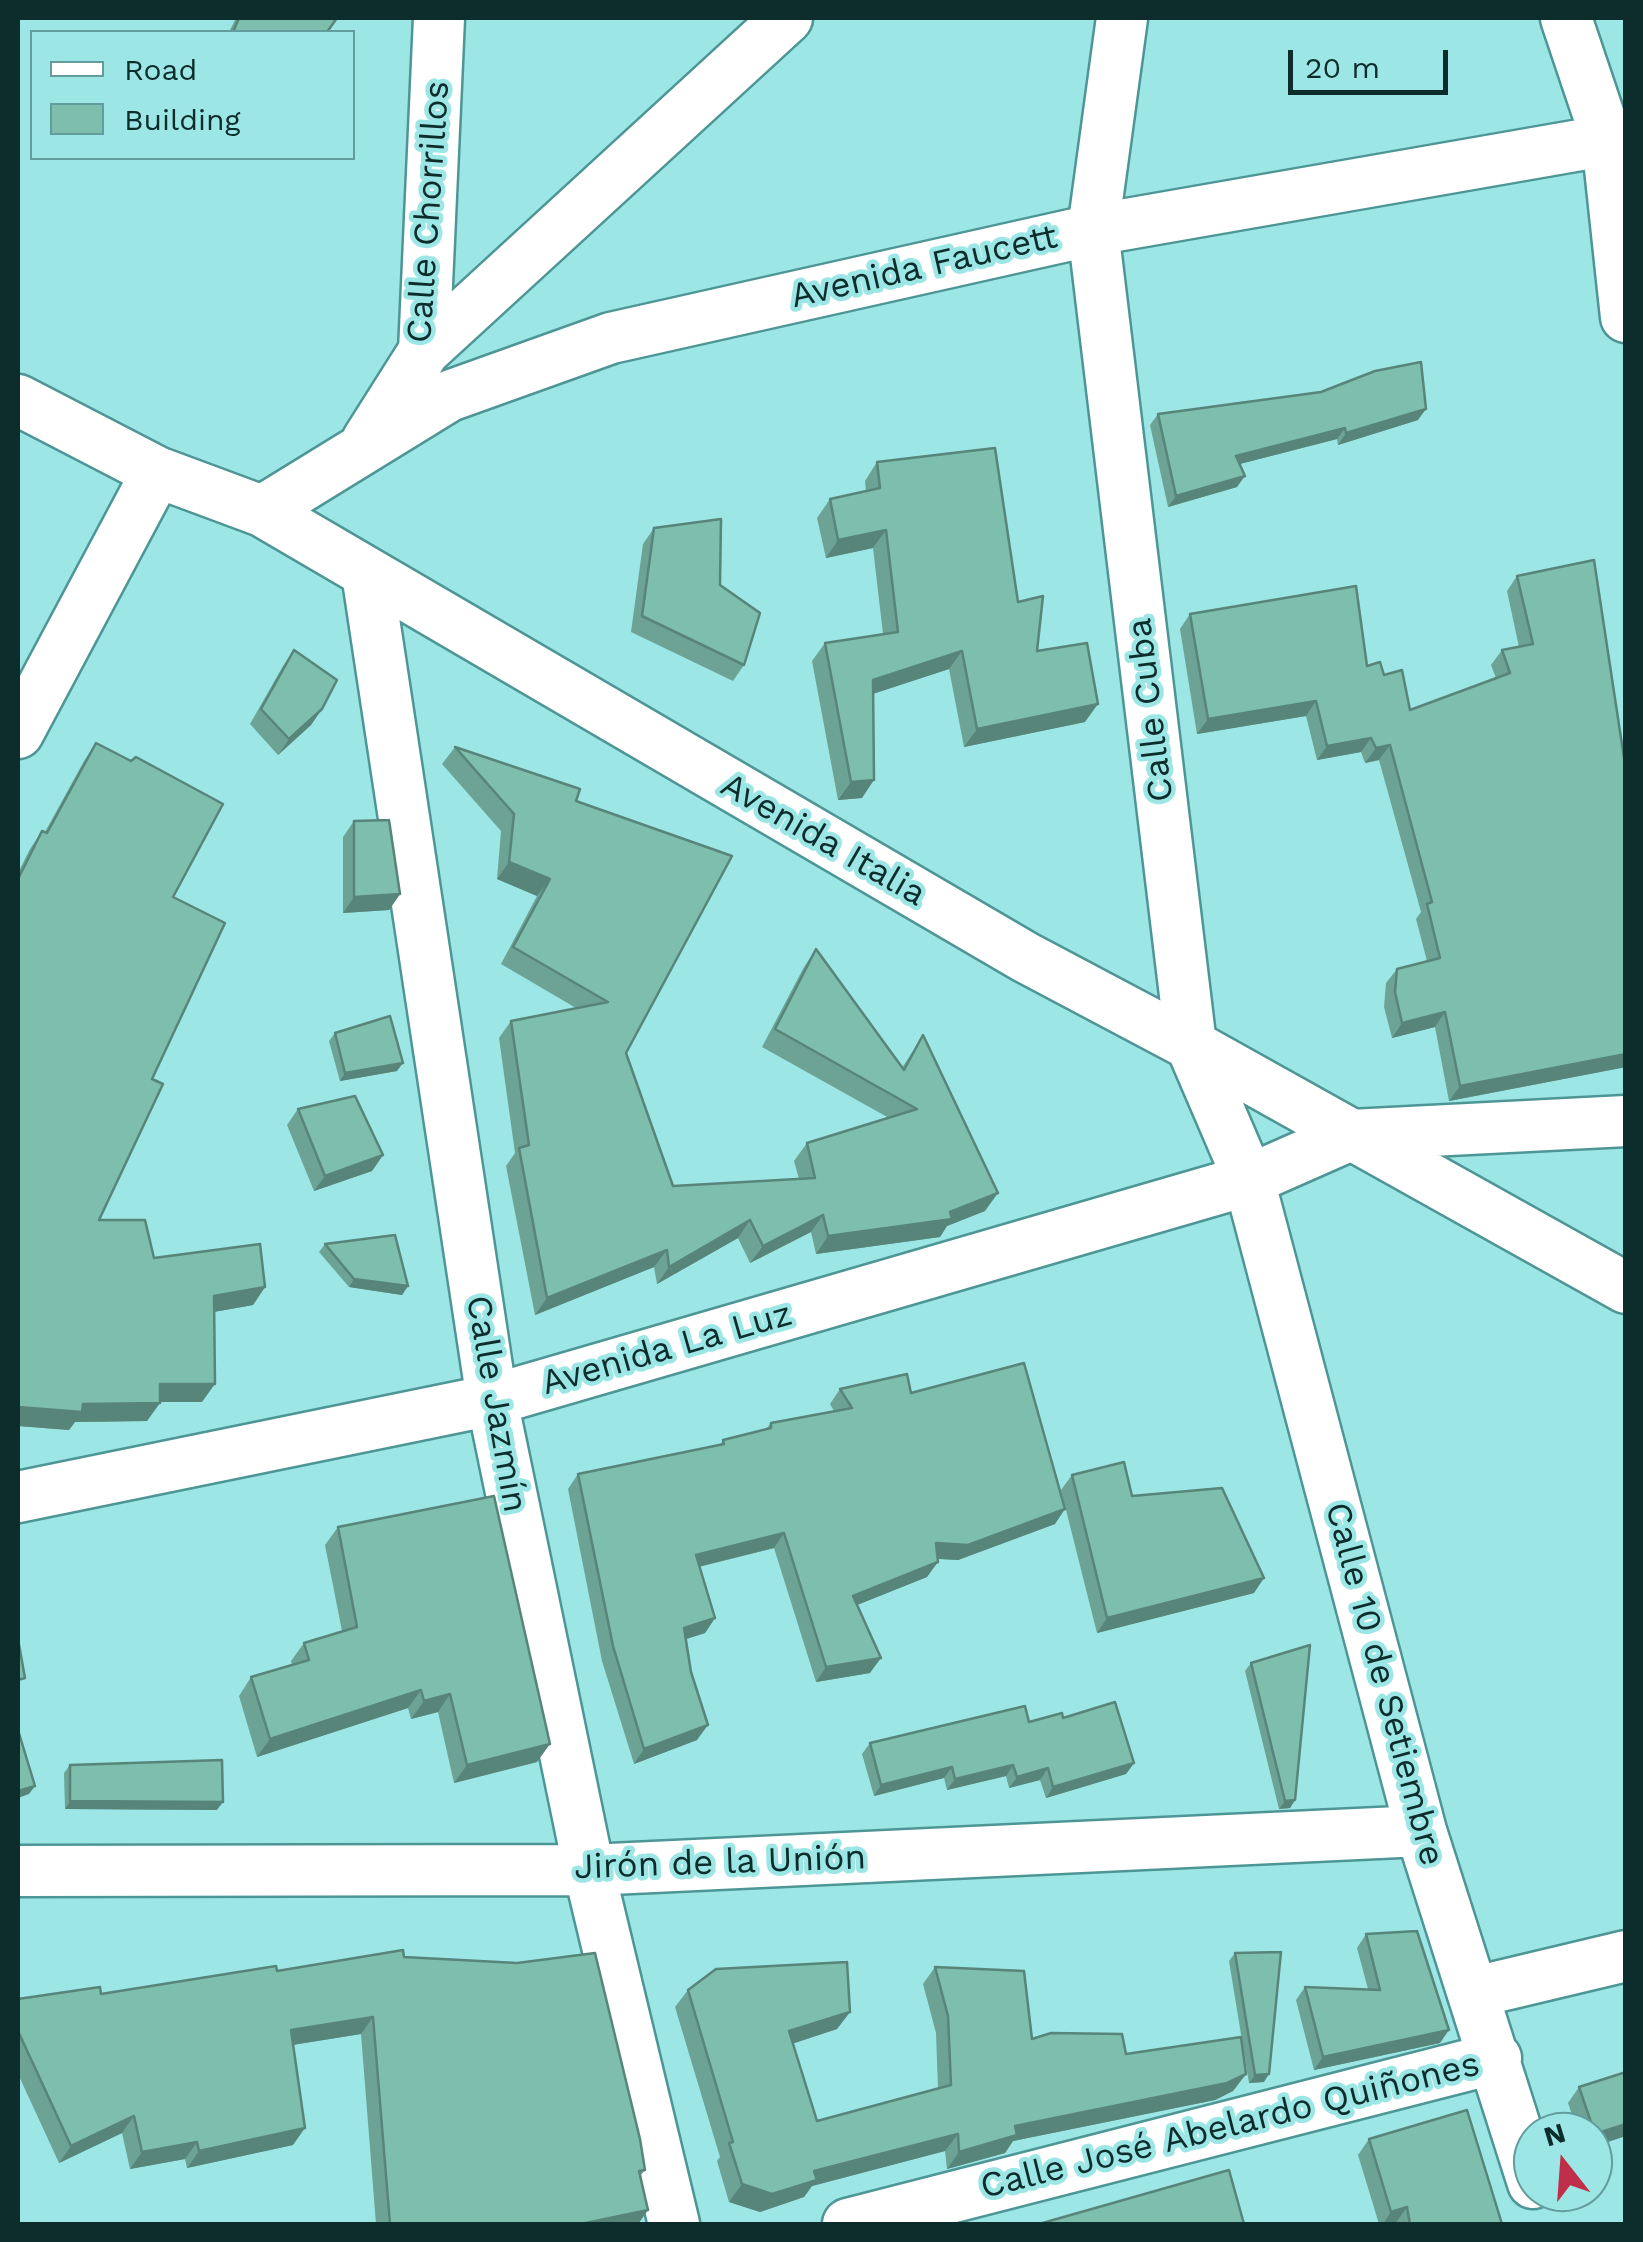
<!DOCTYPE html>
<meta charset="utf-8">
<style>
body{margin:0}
#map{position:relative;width:1643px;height:2242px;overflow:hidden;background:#9de6e6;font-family:"Work Sans",sans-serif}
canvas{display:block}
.frame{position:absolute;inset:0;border:20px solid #0d2c2c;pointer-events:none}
.legend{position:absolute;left:30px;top:30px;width:325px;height:130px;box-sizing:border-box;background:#9de6e6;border:2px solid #639c9c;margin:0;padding:12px 18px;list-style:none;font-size:30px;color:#0d2c2c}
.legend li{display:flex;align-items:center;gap:20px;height:50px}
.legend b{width:50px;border:2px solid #639c9c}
.north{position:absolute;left:1513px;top:2112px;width:100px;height:100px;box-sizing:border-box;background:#9de6e6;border:2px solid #639c9c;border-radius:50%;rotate:343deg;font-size:28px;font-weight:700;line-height:40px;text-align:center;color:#0d2c2c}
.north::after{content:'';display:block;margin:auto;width:35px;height:45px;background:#c02f4a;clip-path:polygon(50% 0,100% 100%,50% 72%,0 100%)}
.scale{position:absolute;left:1288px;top:50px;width:160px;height:45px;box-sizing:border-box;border:5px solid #0d2c2c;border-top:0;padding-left:12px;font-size:30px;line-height:35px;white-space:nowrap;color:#0d2c2c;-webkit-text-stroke:8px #9de6e6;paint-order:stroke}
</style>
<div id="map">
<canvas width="1643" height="2242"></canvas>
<div class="frame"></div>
<ul class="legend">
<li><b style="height:12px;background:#fff"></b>Road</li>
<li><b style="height:28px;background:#7dbead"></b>Building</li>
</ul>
<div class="north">N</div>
<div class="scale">20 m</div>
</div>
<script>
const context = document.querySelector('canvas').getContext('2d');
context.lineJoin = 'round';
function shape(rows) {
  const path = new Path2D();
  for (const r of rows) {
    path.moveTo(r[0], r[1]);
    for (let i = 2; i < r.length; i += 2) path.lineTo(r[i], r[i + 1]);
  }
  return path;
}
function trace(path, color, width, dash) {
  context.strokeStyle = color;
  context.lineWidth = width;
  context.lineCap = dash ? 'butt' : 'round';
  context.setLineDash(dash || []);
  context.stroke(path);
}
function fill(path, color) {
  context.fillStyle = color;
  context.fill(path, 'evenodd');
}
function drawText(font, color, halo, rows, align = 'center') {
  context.font = font + ' "Work Sans",sans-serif';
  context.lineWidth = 9;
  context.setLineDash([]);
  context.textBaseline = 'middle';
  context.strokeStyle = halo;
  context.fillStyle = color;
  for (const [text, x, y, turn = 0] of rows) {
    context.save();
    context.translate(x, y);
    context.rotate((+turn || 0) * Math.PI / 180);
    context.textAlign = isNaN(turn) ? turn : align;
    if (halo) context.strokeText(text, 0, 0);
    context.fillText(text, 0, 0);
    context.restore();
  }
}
const minor = shape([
 [1122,18,1093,230,1191,1045,1249,1180,1421,1831,1533,2183],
 [1566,18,1607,140,1626,317],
 [424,351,787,18],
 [18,400,157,472,262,511,1025,957,1191,1045,1626,1288],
 [367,441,424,351,439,18],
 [262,511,449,396,611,338,1093,230,1626,137],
 [367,573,492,1400,589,1870,674,2224],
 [18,733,157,472],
 [18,1497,492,1400,1249,1180,1351,1135,1626,1121],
 [18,1871,589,1870,1421,1831],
 [1475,1992,1626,1956],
 [848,2224,1496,2058]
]);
trace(minor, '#4e9696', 55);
trace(minor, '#fff', 50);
fill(shape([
 [236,18,337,18,327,32,229,32],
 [1158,414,1418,420,1338,445,1337,439,1240,464,1237,487,1168,507,1150,425],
 [877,462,1018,602,1037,651,1085,722,964,747,949,669,873,694,862,798,838,800,812,661,825,643,883,634,873,548,826,558,817,518,830,499,866,491,865,481],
 [654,528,720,585,744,665,733,681,631,632,643,544],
 [1517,576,1626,1067,1449,1101,1435,1027,1392,1038,1384,1007,1386,983,1397,969,1427,961,1416,919,1421,912,1379,760,1365,763,1361,752,1317,760,1306,716,1197,734,1180,629,1190,614,1367,666,1384,675,1410,710,1496,678,1491,665,1502,650,1519,647,1507,591],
 [294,650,322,709,311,725,278,755,250,724,283,666],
 [96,743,173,897,152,1079,99,1220,154,1258,265,1287,253,1305,214,1312,202,1402,160,1402,147,1421,75,1422,69,1430,18,1426,18,873,30,849,42,831,45,832,84,761],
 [455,747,576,801,626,1053,673,1186,799,1179,794,1161,807,1143,889,1118,762,1047,804,967,816,949,902,1068,923,1035,985,1211,947,1226,940,1237,816,1254,811,1232,750,1263,738,1238,657,1284,654,1267,535,1315,506,1166,515,1153,499,1038,511,1021,576,1008,501,964,537,896,497,879,501,831,442,764],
 [354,821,400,894,389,910,343,913,343,837],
 [335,1033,397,1071,340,1081,329,1041],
 [298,1109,383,1155,372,1171,314,1191,287,1125],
 [325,1244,408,1286,402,1295,349,1287,319,1252],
 [840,1389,911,1393,1055,1524,958,1560,938,1559,927,1577,857,1605,870,1673,816,1682,774,1548,699,1567,715,1618,705,1633,686,1639,697,1740,634,1764,602,1661,568,1489,578,1474,720,1445,723,1440,766,1429,771,1423,834,1411,830,1404],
 [1072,1475,1132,1496,1254,1593,1097,1633,1061,1490],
 [338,1527,537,1762,454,1783,438,1712,411,1719,408,1708,257,1757,239,1696,251,1677,292,1665,291,1661,304,1643,342,1631,325,1545],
 [1251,1663,1295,1800,1290,1808,1279,1809,1245,1671],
 [1063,1718,1134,1763,1126,1774,1046,1798,1040,1780,1009,1788,1006,1776,947,1790,944,1778,874,1796,862,1754,870,1743],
 [70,1765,217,1810,65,1809,64,1773],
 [1366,1934,1440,2043,1314,2070,1296,2000,1305,1987,1368,1989,1357,1948],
 [1235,1953,1264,2082,1249,2083,1229,1961],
 [404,1957,645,2170,641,2175,648,2210,638,2224,376,2224,361,2034,293,2045,293,2145,187,2168,185,2159,130,2169,122,2133,59,2163,18,2074,18,1999,101,1994,277,1971],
 [935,1967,1032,2039,1246,2074,1233,2091,1215,2100,1013,2141,1005,2153,947,2169,945,2151,812,2186,804,2197,760,2212,729,2202,717,2161,720,2157,675,2007,688,1990,850,2012,837,2029,793,2043,817,2121,938,2088,936,2033,923,1984],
 [1626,2072,1593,2147,1593,2132,1578,2132,1568,2103,1579,2087],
 [1369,2139,1502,2224,1379,2224,1358,2155]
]), '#6ca395');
fill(shape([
 [1426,409,1418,420,1338,445,1346,433],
 [1345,428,1337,439,1228,467,1236,456],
 [1245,476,1237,487,1168,507,1176,496],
 [886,530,873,548,826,558,838,540],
 [962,651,949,669,860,698,873,680],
 [1316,701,1306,716,1197,734,1208,719],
 [1098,704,1085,722,964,747,977,729],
 [322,709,311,725,278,755,289,739],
 [1371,738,1361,752,1317,760,1327,746],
 [1390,745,1379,760,1365,763,1376,748],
 [874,780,862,798,838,800,851,782],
 [509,862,550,879,537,896,497,879],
 [400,894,389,910,343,913,354,897],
 [1445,1012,1435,1027,1392,1038,1402,1023],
 [1626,1054,1626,1067,1449,1101,1460,1086],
 [403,1063,397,1071,340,1081,345,1073],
 [383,1155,372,1171,314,1191,325,1176],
 [998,1193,985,1211,947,1226,940,1237,816,1254,828,1236,950,1212],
 [823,1215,811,1232,750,1263,763,1246],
 [750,1220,738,1238,657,1284,669,1267],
 [667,1250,654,1267,535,1315,547,1298],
 [354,1279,408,1286,402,1295,349,1287],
 [265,1287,253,1305,202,1314,214,1296],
 [160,1384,215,1384,202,1402,147,1402],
 [160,1403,147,1421,75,1422,69,1430,18,1426,18,1407],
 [1065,1509,1055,1524,958,1560,926,1558,936,1543],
 [784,1533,774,1548,685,1570,696,1555],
 [938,1562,927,1577,842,1611,853,1596],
 [1264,1578,1254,1593,1097,1633,1107,1618],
 [715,1618,705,1633,674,1643,684,1628],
 [881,1658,870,1673,816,1682,826,1667],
 [421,1690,408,1708,257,1757,270,1739],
 [450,1694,438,1712,411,1719,424,1701],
 [708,1725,697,1740,634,1764,644,1749],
 [550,1744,537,1762,454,1783,467,1765],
 [1134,1763,1126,1774,1046,1798,1053,1787],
 [1013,1765,1006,1776,947,1790,955,1779],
 [952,1767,944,1778,874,1796,881,1785],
 [1048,1768,1040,1780,1009,1788,1017,1777],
 [35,1786,29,1794,18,1798,18,1791],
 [1295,1800,1290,1808,1279,1809,1285,1801],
 [70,1801,223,1802,217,1810,65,1809],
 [850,2012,837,2029,777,2049,789,2031],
 [373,2017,361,2034,279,2047,291,2030],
 [1449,2030,1440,2043,1314,2070,1323,2057],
 [1246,2074,1233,2091,1215,2100,1013,2141,1005,2153,947,2169,959,2152,1015,2126],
 [1269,2074,1264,2082,1249,2083,1255,2075],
 [134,2116,122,2133,59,2163,71,2146],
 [1626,2124,1626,2136,1593,2147,1593,2137,1595,2134],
 [305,2128,293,2145,187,2168,199,2151],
 [958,2134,945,2151,812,2186,804,2197,760,2212,729,2202,742,2184,814,2171],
 [197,2142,185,2159,130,2169,142,2152],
 [1407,2207,1395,2224,1383,2224,1391,2212],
 [648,2210,638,2224,581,2224]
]), '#588579');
const building = shape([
 [239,18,337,18,327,32,233,32,239,18],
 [1421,362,1426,409,1346,433,1345,428,1236,456,1245,476,1176,496,1158,414,1321,392,1375,371,1421,362],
 [995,448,1018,602,1043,596,1037,651,1087,643,1098,704,977,729,962,651,873,680,874,780,851,782,825,643,898,632,886,530,838,540,830,499,880,488,877,462,995,448],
 [721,519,720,585,760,613,744,665,642,616,654,528,721,519],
 [1594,560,1626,771,1626,1054,1460,1086,1445,1012,1402,1023,1395,992,1397,969,1440,958,1427,904,1432,902,1390,745,1376,748,1371,738,1327,746,1316,701,1208,719,1190,614,1356,586,1367,666,1380,662,1384,675,1402,670,1410,710,1510,673,1502,650,1533,644,1517,576,1594,560],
 [294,650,337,680,322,709,289,739,261,709,294,650],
 [96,743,131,761,136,757,223,804,173,897,225,923,152,1079,163,1084,99,1220,145,1220,154,1258,260,1244,265,1287,214,1296,215,1384,160,1384,160,1403,83,1404,82,1412,18,1407,18,879,42,831,47,833,96,743],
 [455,747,580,789,576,801,732,856,626,1053,673,1186,815,1178,807,1143,917,1109,775,1029,816,949,904,1070,923,1035,998,1193,950,1212,952,1219,828,1236,823,1215,763,1246,750,1220,669,1267,667,1250,547,1298,519,1148,529,1145,511,1021,608,1002,513,947,550,879,509,862,514,814,455,747],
 [389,820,400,894,354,897,354,821,389,820],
 [390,1016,403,1063,345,1073,335,1033,390,1016],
 [355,1096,383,1155,325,1176,298,1109,355,1096],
 [395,1235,408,1286,354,1279,325,1244,395,1235],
 [1024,1363,1065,1509,968,1545,936,1543,938,1562,853,1596,881,1658,826,1667,784,1533,696,1555,715,1618,684,1628,691,1672,708,1725,644,1749,613,1646,578,1474,724,1444,723,1440,771,1428,771,1423,852,1408,840,1389,907,1374,911,1393,1024,1363],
 [1124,1462,1132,1496,1222,1488,1264,1578,1107,1618,1072,1475,1124,1462],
 [494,1496,550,1744,467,1765,450,1694,424,1701,421,1690,270,1739,251,1677,309,1660,304,1643,357,1627,338,1527,494,1496],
 [18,1639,25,1678,18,1680,18,1639],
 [1310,1645,1295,1800,1285,1801,1251,1663,1310,1645],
 [1115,1702,1134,1763,1053,1787,1048,1768,1017,1777,1013,1765,955,1779,952,1767,881,1785,870,1743,1025,1706,1029,1722,1062,1713,1063,1718,1115,1702],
 [18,1730,35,1786,18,1791,18,1730],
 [222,1760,223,1802,70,1801,70,1765,222,1760],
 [1417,1931,1449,2030,1323,2057,1305,1987,1380,1990,1366,1934,1417,1931],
 [403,1950,404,1957,517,1963,595,1953,640,2139,645,2170,639,2171,648,2210,581,2224,390,2224,373,2017,291,2030,305,2128,199,2151,197,2142,142,2152,134,2116,71,2146,18,2031,18,1999,100,1987,101,1994,276,1966,277,1971,403,1950],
 [1281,1952,1269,2074,1255,2075,1235,1953,1281,1952],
 [847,1962,850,2012,789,2031,817,2121,951,2085,948,2016,935,1967,1024,1971,1032,2039,1051,2033,1122,2034,1126,2054,1241,2037,1246,2074,1227,2083,1015,2126,1017,2135,959,2152,958,2134,814,2171,817,2180,772,2194,742,2184,729,2143,733,2142,688,1990,716,1969,847,1962],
 [1626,2072,1626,2124,1595,2134,1579,2087,1626,2072],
 [1467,2110,1502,2224,1410,2224,1407,2207,1391,2212,1369,2139,1467,2110],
 [1229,2170,1244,2224,1039,2224,1229,2170]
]);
fill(building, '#7dbead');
trace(building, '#588579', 2.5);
drawText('35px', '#0d2c2c', '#9de6e6', [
 ["Calle Chorrillos",429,212,-86],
 ["Avenida Faucett",924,267,-13],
 ["Calle Cuba",1151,710,-97],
 ["Avenida Italia",823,840,30],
 ["Avenida La Luz",667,1349,-16],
 ["Calle Jazmín",496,1404,80],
 ["Calle 10 de Setiembre",1384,1684,75],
 ["Jirón de la Unión",720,1863,-2],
 ["Calle José Abelardo Quiñones",1230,2126,-14]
]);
</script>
